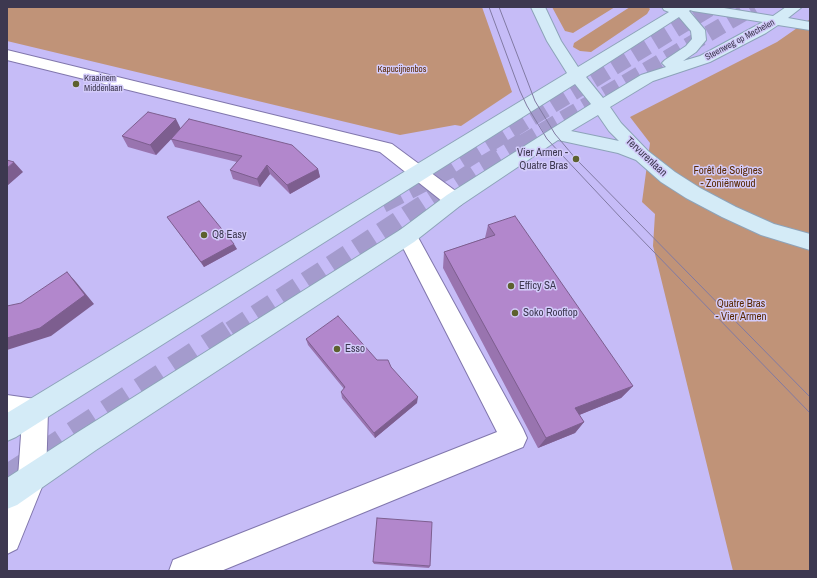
<!DOCTYPE html>
<meta charset="utf-8">
<style>
body{margin:0}
#map{position:relative;width:817px;height:578px;overflow:hidden;background:#c6bcf7;font-family:"Archivo Narrow",sans-serif}
canvas{display:block}
.frame{position:absolute;inset:0;border:8px solid #3d3850;pointer-events:none}
</style>
<div id="map">
<canvas width="817" height="578"></canvas>
<div class="frame"></div>
</div>
<script>
const context = document.querySelector('canvas').getContext('2d');
context.lineJoin = 'round';
function fill(path, color) {
  context.fillStyle = color;
  context.fill(path, 'evenodd');
}
function shape(rows) {
  const path = new Path2D();
  for (const r of rows) {
    path.moveTo(r[0], r[1]);
    for (let i = 2; i < r.length; i += 2) path.lineTo(r[i], r[i + 1]);
  }
  return path;
}
function trace(path, color, width, dash) {
  context.strokeStyle = color;
  context.lineWidth = width;
  context.lineCap = dash ? 'butt' : 'round';
  context.setLineDash(dash || []);
  context.stroke(path);
}
function drawText(font, color, halo, rows, align = 'center') {
  context.font = font + ' "Archivo Narrow",sans-serif';
  context.lineWidth = 3;
  context.setLineDash([]);
  context.textBaseline = 'middle';
  context.strokeStyle = halo;
  context.fillStyle = color;
  for (const [text, x, y, turn = 0] of rows) {
    context.save();
    context.translate(x, y);
    context.rotate((+turn || 0) * Math.PI / 180);
    context.textAlign = isNaN(turn) ? turn : align;
    if (halo) context.strokeText(text, 0, 0);
    context.fillText(text, 0, 0);
    context.restore();
  }
}
fill(shape([
 [7,7,482,7,512,92,461,126,455,125,400,135,7,41],
 [552,7,615,7,573,33,565,31],
 [630,7,648,7,650,9,647,14,591,52,580,51,573,47,574,43],
 [810,19,810,571,733,571,653,246,655,214,642,202,650,143,630,117,777,42]
]), '#c09378');
trace(shape([
 [491,143,712,7],
 [522,143,754,7]
]), '#a49bcd', 16, [16, 8]);
trace(shape([
 [382,203,450,168,492,142],
 [231,331,480,168,524,142]
]), '#a49bcd', 20, [20, 10]);
trace(shape([
 [7,478,233,330]
]), '#a49bcd', 26, [26, 14]);
const minor = shape([
 [7,50,392,144,461,195,464,200,461,205,454,207,447,205,380,152,7,60,7,50],
 [407,228,414,230,523,429,527,438,523,447,221,571,169,571,173,560,497,432,397,236,400,230,407,228],
 [7,395,35,399,44,402,48,411,46,477,17,549,7,554,7,504,18,477,22,421,7,419,7,395]
]);
const major = shape([
 [531,7,545,7,561,41,578,67,669,12,664,10,662,7,718,7,773,16,786,7,802,7,788,18,810,22,810,30,778,25,766,33,710,62,653,81,610,107,621,123,648,151,675,172,700,188,736,207,774,224,810,234,810,250,761,235,722,217,686,198,661,182,636,160,618,153,558,140,461,205,414,242,96,450,17,505,7,509,7,478,78,432,400,230,447,195,591,104,575,84,16,437,7,441,7,413,567,73,547,41,531,7],
 [690,10,693,11,763,22,700,56,683,61,696,52,706,40,705,30,689,11,690,10],
 [679,17,691,31,692,39,686,46,665,60,662,63,666,67,641,75,603,98,586,77,679,17],
 [598,115,609,131,619,141,571,131,598,115]
]);
trace(minor, '#8177ad', 2);
trace(major, '#8da3b9', 2);
fill(minor, '#fff');
fill(major, '#d4ebf7');
trace(shape([
 [489,7,520,91,527,106,547,139,621,218,810,413],
 [499,7,535,101,555,134,576,159,810,397]
]), '#817aa3', 1);
fill(shape([
 [180,129,318,169,320,177,290,194,270,174,260,187,233,179,230,170,237,162,175,147,171,139,156,155,128,147,122,136],
 [167,217,237,249,204,267,171,222],
 [488,225,633,386,621,398,579,415,584,422,575,433,538,448,443,268,444,252,485,238],
 [306,339,377,360,391,367,417,403,375,438,342,398,341,392,344,389,308,345],
 [373,562,430,566,429,568,374,564]
]), '#9974af');
fill(shape([
 [176,119,181,129,156,155,150,145],
 [14,162,23,172,7,186,7,168],
 [267,165,270,174,260,187,257,179],
 [318,169,320,177,290,194,287,185],
 [234,244,237,249,204,267,201,262],
 [67,272,76,282,94,304,51,336,7,350,7,338],
 [633,386,621,398,567,420,575,408],
 [418,397,417,403,375,438,374,433],
 [584,422,575,433,538,448,546,438]
]), '#7d5e8f');
const building = shape([
 [148,112,176,119,150,145,122,136,148,112],
 [189,119,292,145,318,169,287,185,267,165,257,179,230,170,242,156,171,139,189,119],
 [7,160,14,162,7,168,7,160],
 [199,201,234,244,201,262,167,217,199,201],
 [515,216,633,386,575,408,584,422,546,438,444,252,495,235,488,225,515,216],
 [67,272,85,295,40,328,7,338,7,306,21,303,67,272],
 [338,316,377,360,388,360,391,367,418,397,374,433,341,392,345,387,306,339,338,316],
 [377,518,432,522,430,566,373,562,377,518]
]);
fill(building, '#b287cc');
trace(building, '#7d5e8f', 1);
for (const [x, y, r, color] of [
 [76,84,4,"#5d612e"],
 [576,159,4,"#5d612e"],
 [204,235,4,"#5d612e"],
 [511,286,4,"#5d612e"],
 [515,313,4,"#5d612e"],
 [337,349,4,"#5d612e"]
]) {
  const dot = new Path2D();
  dot.arc(x, y, r, 0, 2 * Math.PI);
  context.fillStyle = color;
  context.fill(dot);
  trace(dot, '#d3cbfa', 1.5);
}
drawText('9px', '#3d3850', '#d3cbfa', [
 ["Steenweg op Mechelen",740,40,-28]
]);
drawText('9px', '#592a04', '#d3cbfa', [
 ["Kapucijnenbos",402,70]
]);
drawText('9px', '#3d3850', '#d3cbfa', [
 ["Kraainem",84,79],
 ["Middenlaan",84,89]
], 'left');
drawText('11px', '#3d3850', '#d3cbfa', [
 ["Vier Armen -",568,153,"right"],
 ["Quatre Bras",568,166,"right"],
 ["Q8 Easy",212,235],
 ["Efficy SA",519,286],
 ["Soko Rooftop",523,313],
 ["Esso",345,349]
], 'left');
drawText('11px', '#3d3850', '#d3cbfa', [
 ["Tervurenlaan",646,157,43]
]);
drawText('11px', '#592a04', '#d3cbfa', [
 ["Forêt de Soignes",728,171],
 ["- Zoniënwoud",728,184],
 ["Quatre Bras",741,304],
 ["- Vier Armen",741,317]
]);
</script>
